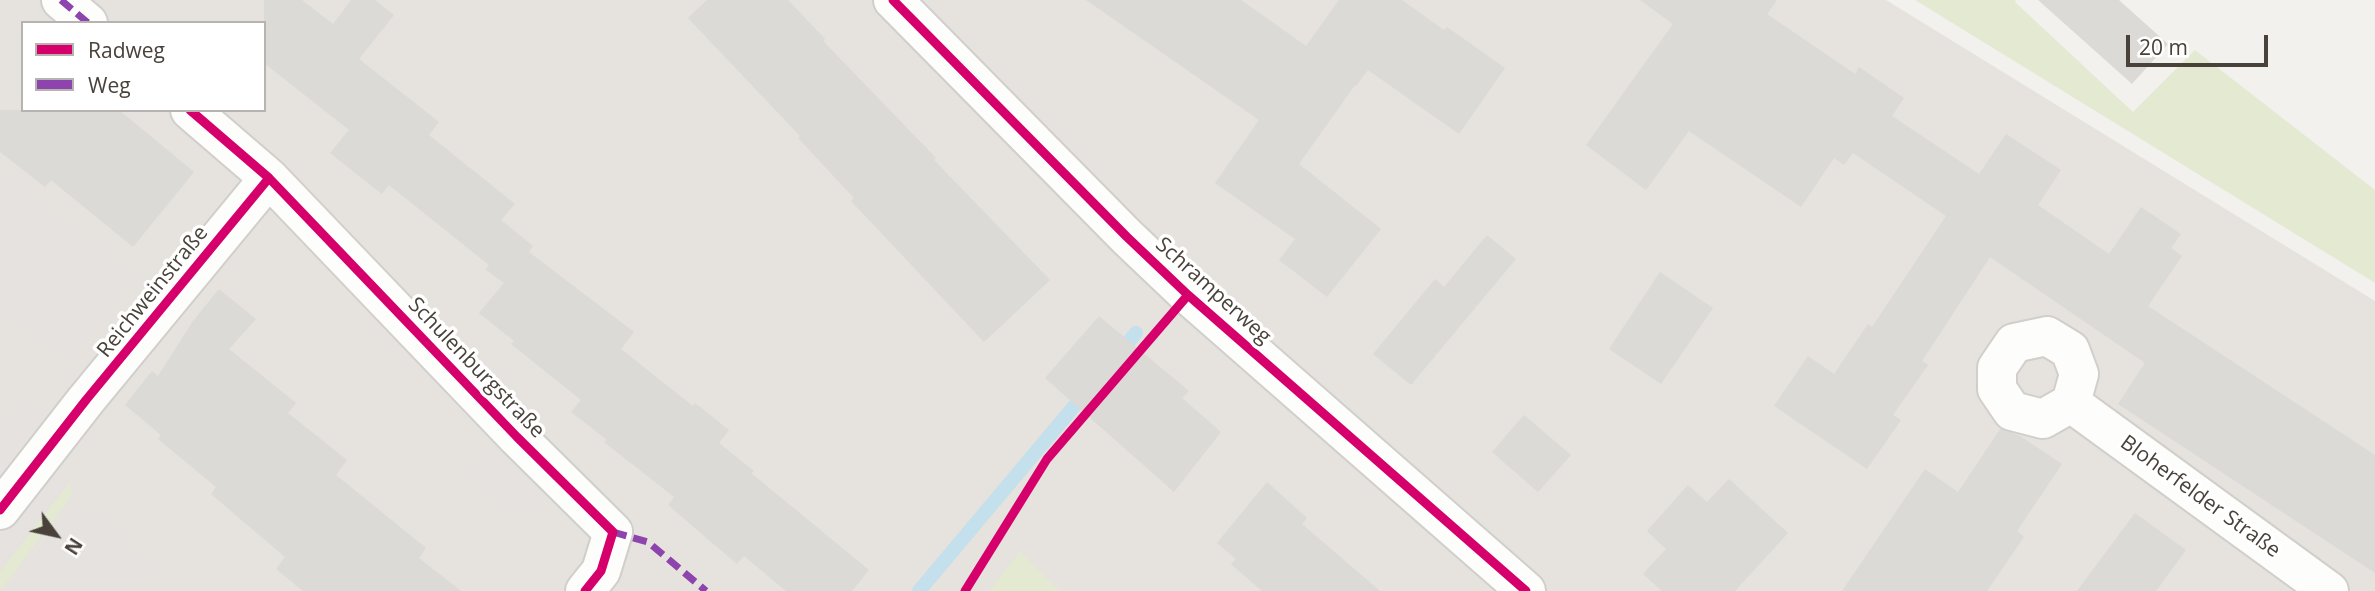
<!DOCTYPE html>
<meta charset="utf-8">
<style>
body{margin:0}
#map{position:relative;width:2375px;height:591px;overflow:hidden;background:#f3f1ee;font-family:"Open Sans",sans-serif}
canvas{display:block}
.legend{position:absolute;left:21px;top:21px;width:245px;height:91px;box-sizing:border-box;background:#fff;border:2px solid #b6b3b0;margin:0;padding:9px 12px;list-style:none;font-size:21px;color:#49423a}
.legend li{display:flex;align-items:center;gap:14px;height:35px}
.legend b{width:35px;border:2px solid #b6b3b0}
.north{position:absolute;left:21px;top:500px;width:70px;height:70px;-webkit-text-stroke:5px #fff;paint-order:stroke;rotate:123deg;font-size:19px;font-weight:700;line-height:28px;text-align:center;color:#49423a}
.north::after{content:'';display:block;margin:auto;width:24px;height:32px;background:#49423a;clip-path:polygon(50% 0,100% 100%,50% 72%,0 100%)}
.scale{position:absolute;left:2126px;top:35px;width:142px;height:32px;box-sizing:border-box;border:4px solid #49423a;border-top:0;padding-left:9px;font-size:21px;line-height:24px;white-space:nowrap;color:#49423a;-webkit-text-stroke:5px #fff;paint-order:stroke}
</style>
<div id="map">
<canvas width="2375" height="591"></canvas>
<ul class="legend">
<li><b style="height:9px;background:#d6006c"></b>Radweg</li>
<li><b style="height:9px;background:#8e44ad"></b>Weg</li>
</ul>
<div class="north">N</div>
<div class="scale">20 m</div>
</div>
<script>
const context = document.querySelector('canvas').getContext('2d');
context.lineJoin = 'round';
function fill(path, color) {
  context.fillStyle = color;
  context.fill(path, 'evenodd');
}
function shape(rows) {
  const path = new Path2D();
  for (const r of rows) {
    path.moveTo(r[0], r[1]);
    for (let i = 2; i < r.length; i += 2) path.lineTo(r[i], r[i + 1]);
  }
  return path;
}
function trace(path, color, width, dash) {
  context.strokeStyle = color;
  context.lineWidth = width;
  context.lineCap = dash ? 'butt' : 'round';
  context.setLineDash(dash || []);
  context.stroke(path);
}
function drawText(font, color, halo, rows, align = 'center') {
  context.font = font + ' "Open Sans",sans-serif';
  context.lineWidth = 7;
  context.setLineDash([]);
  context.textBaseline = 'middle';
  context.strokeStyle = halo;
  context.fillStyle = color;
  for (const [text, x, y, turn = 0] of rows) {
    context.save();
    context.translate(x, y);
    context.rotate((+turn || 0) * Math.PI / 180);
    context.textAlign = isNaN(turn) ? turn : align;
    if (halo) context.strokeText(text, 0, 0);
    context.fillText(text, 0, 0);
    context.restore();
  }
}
fill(shape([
 [0,0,1886,0,2375,301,2375,591,0,591],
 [23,23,264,23,264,110,23,110]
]), '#e6e2dd');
fill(shape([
 [1915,0,2016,0,2015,2,2133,112,2195,50,2375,190,2375,283],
 [69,483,72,495,0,591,0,572],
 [1020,552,1059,591,989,591]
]), '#e3ead1');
fill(shape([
 [0,169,137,276,69,364,0,312],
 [28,394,65,429,0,510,0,429],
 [494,445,543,492,520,516,471,469],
 [57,472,68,482,0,568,0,544],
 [78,501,153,568,136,591,8,591]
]), '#e5e2df');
trace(shape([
 [1118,354,1136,333],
 [919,591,1087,391]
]), '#c3e0ec', 14);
fill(shape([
 [264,0,302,0,333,24,351,0,375,0,394,15,359,59,439,122,429,135,515,204,501,220,533,246,529,252,634,332,621,349,693,406,695,403,729,430,719,443,754,471,751,473,869,570,852,591,786,591,744,556,737,564,668,505,674,497,604,442,607,440,571,412,581,400,511,344,514,341,479,313,504,283,486,270,489,265,389,185,382,194,330,153,349,130,264,63],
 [707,0,788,0,825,39,823,41,936,158,934,160,1050,280,984,342,851,201,854,198,798,138,800,136,688,18],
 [1086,0,1241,0,1306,46,1339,0,1402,0,1444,30,1447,27,1505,68,1459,134,1368,70,1356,86,1355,85,1299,164,1381,229,1327,297,1279,260,1295,239,1215,183,1259,120],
 [1640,0,1777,0,1767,14,1855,74,1859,67,1904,98,1892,116,1979,174,2006,134,2061,170,2038,205,2109,254,2141,207,2181,234,2171,248,2182,256,2148,306,2375,455,2375,573,2118,404,2145,363,1990,257,1922,361,1928,365,1893,415,1901,420,1867,469,1774,406,1808,356,1834,374,1868,324,1872,327,1946,216,1853,153,1844,165,1834,158,1801,207,1689,131,1646,190,1586,145,1673,24],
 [2038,0,2119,0,2168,44,2132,84],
 [0,110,119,110,194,172,133,247,51,180,45,187,0,152],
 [1487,235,1516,259,1411,385,1373,354,1435,279,1444,287],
 [1660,272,1713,308,1661,384,1609,349],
 [219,289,256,319,229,349,296,403,288,413,347,460,336,475,426,548,419,558,461,591,303,591,276,569,285,557,211,494,216,487,158,439,161,435,125,405,152,371,158,376,193,321],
 [1099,316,1189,391,1182,398,1221,432,1174,492,1045,378],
 [1524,415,1571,455,1538,492,1492,452],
 [2001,428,2020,436,2062,464,2017,531,2024,537,1987,591,1842,591,1925,469,1958,492],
 [1729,479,1788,533,1735,591,1662,591,1643,574,1666,549,1647,531,1688,485,1707,502],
 [1267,482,1307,518,1302,524,1380,591,1262,591,1231,564,1236,559,1217,543],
 [2135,513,2186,550,2156,591,2077,591]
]), '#dcdad7');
const minor = shape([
 [61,0,88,23],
 [893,0,1127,237,1188,295,1526,591],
 [269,178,517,437,613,532,601,571,585,591],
 [2047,336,2070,350,2079,374,2071,403,2043,419,2012,411,1997,389,1997,368,2014,343,2047,336],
 [2071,403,2329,591],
 [0,510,86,400,269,178,190,110]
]);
trace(minor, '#d1cfcc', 42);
trace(minor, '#fdfdfc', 38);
trace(shape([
 [61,0,88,23],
 [613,532,648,542,706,591]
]), '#8e44ad', 7, [14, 7]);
trace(shape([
 [893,0,1127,237,1188,295,1526,591],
 [269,178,517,437,613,532,601,571,585,591],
 [0,510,86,400,269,178,190,110],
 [965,591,1047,459,1188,295]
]), '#d6006c', 9);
drawText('21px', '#49423a', '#fff', [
 ["Schramperweg",1213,291,42],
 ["Reichweinstraße",153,292,-51],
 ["Schulenburgstraße",476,368,46],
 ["Bloherfelder Straße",2200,497,36]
]);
</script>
